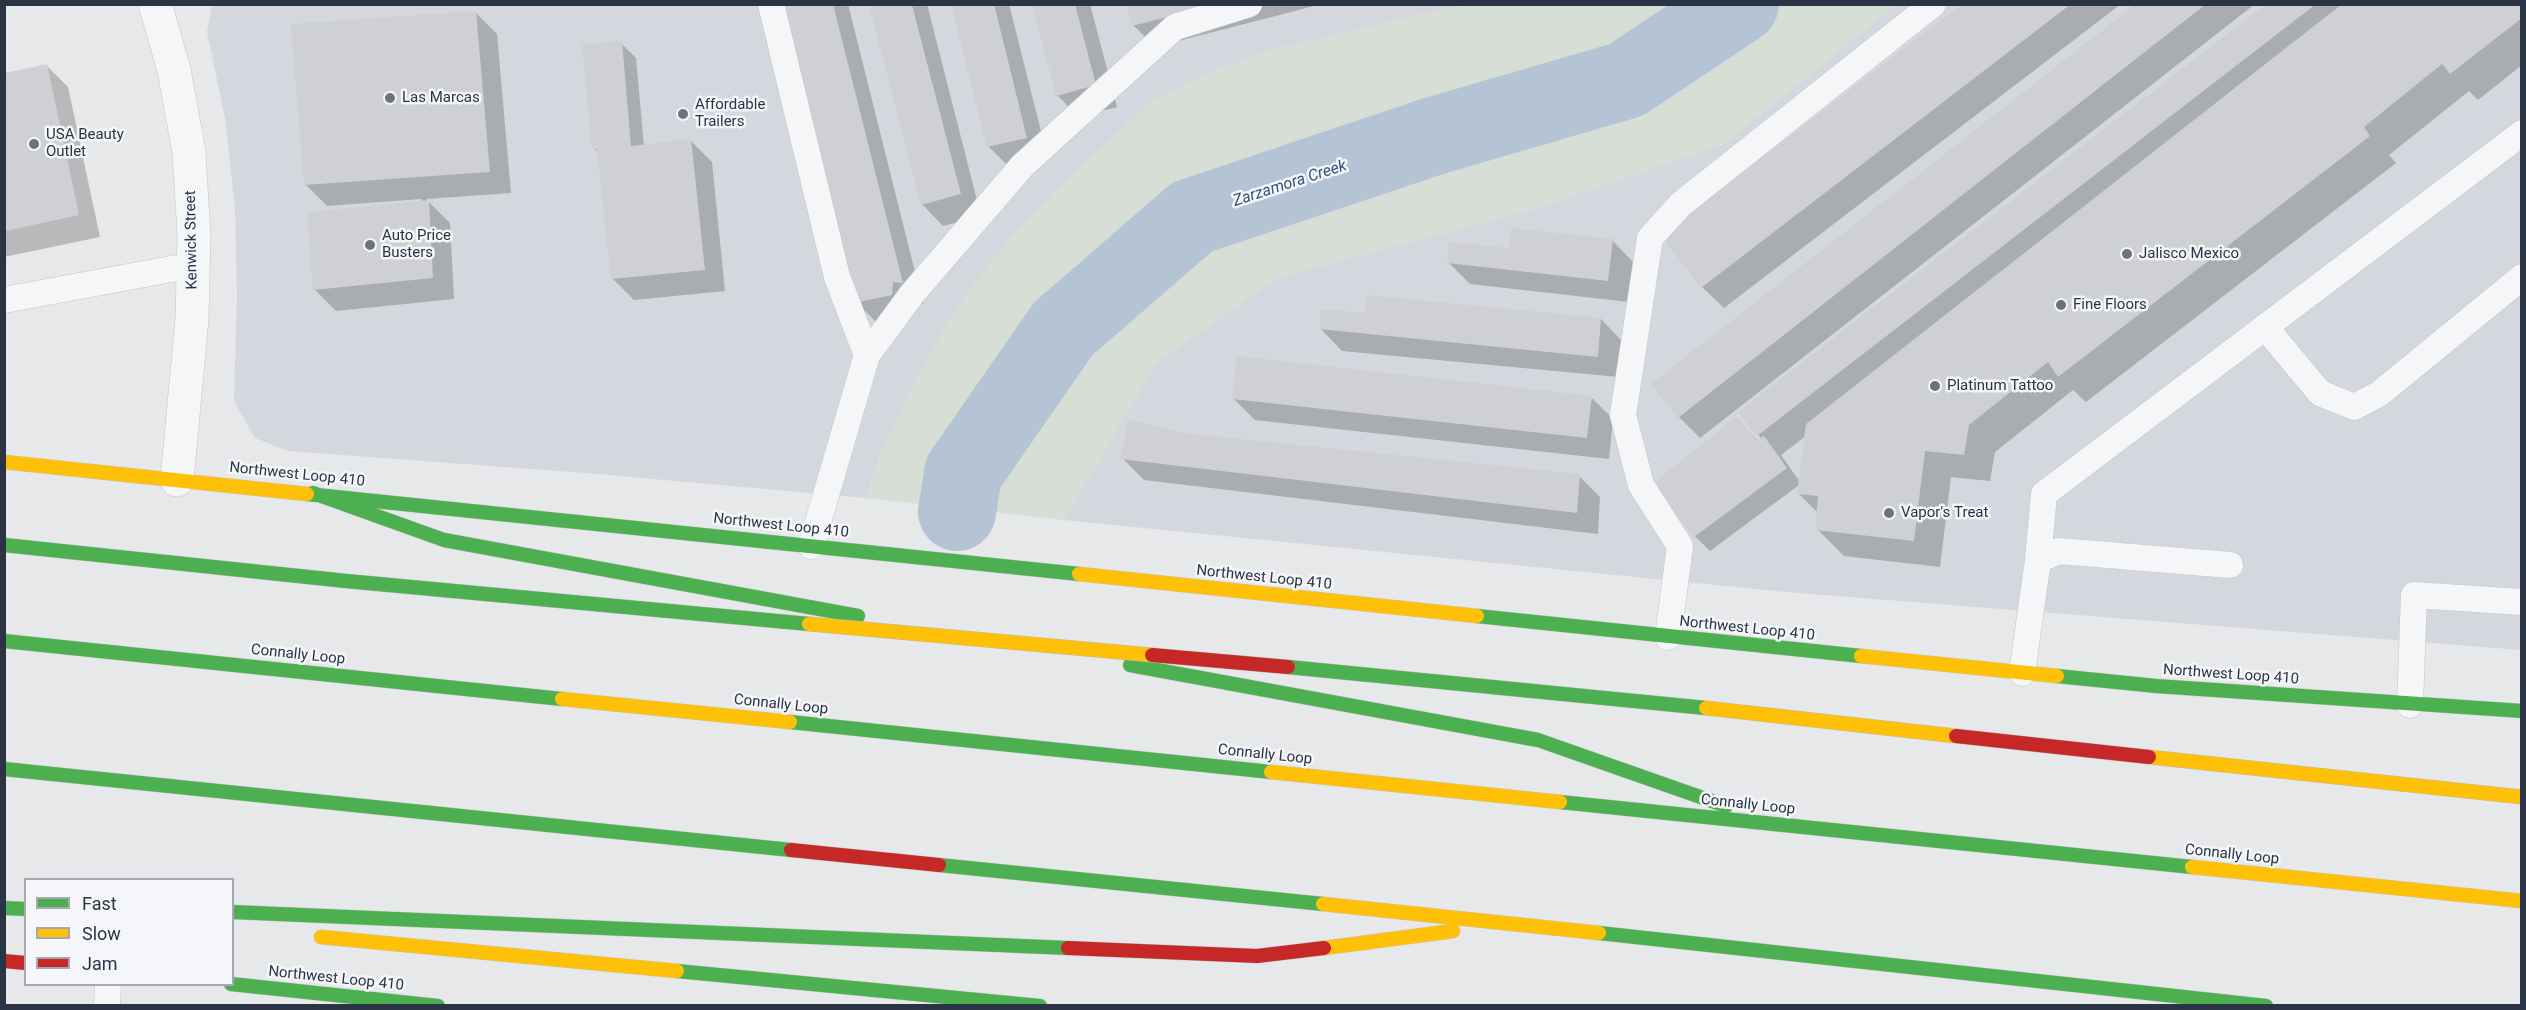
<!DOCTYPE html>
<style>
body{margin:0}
#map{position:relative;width:2526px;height:1010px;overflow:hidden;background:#e6e8ea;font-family:Roboto,sans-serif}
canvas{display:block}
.frame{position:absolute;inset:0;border:6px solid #2b3445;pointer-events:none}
.legend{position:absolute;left:24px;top:878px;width:210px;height:108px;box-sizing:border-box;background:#f4f6f9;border:2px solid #a4a8b1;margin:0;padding:8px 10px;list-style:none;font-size:18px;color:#2b3445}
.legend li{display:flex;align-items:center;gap:12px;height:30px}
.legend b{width:30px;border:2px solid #a4a8b1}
</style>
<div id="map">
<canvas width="2526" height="1010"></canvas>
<div class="frame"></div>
<ul class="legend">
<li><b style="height:8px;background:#4caf50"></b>Fast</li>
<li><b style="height:8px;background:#ffc107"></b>Slow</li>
<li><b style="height:8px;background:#c62828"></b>Jam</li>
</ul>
</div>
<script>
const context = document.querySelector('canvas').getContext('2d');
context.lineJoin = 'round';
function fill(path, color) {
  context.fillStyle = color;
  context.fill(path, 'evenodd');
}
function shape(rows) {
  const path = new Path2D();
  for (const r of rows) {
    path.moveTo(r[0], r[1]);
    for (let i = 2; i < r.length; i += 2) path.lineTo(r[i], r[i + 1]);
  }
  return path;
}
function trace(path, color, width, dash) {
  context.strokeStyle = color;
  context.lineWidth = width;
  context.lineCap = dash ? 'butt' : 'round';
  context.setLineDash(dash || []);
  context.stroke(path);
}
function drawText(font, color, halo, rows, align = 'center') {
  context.font = font + ' Roboto,sans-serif';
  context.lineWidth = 5;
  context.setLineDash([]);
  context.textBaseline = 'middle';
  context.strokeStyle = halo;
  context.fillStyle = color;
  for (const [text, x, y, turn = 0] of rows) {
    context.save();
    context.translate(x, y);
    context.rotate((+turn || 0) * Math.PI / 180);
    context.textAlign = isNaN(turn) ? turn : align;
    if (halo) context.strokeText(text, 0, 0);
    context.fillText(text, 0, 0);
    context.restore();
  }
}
fill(shape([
 [212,4,1464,5,1279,48,1214,71,1149,104,1048,198,883,448,866,498,586,473,288,451,255,438,234,401,237,296,235,209,225,118,207,32],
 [1896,5,2521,5,2521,650,1786,592,1064,520,1156,363,1279,277,1526,211,1722,145]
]), '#d4d7dd');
fill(shape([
 [1464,5,1896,5,1722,145,1526,211,1279,277,1156,363,1064,520,866,498,883,448,916,379,945,327,977,280,1013,234,1048,198,1149,104,1214,71,1279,48]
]), '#d6ded6');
fill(shape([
 [782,4,848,4,923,304,914,303,913,316,878,324,856,302],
 [870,4,927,4,981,216,943,226,922,204],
 [953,4,1009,4,1048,159,1010,168,988,146],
 [1034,4,1090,4,1117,107,1079,117,1057,95],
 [1128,4,1322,4,1155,47,1133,25],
 [1964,4,2121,4,1724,308,1702,287,1663,235],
 [2139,4,2255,4,1700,438,1679,417],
 [2268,4,2522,4,2522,65,2478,100,2469,91,2389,155,2396,163,2086,402,2073,390,1995,452,1990,481,1951,477,1940,567,1844,556,1817,529,1818,513,1798,493,1799,485,1710,551,1695,536,1654,484,1736,419,1758,441,1762,439,1758,435],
 [1806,436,1800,482,1781,455],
 [475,12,497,34,511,193,426,199,450,223,454,299,336,311,314,289,421,202,421,199,327,206,305,184],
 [621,43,636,58,644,146,691,141,712,162,725,291,634,300,612,278,599,154,594,148],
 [47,66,68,87,100,237,4,257,4,75],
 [1612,240,1633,262,1629,302,1470,284,1448,262,1510,250],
 [1366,315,1601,319,1622,341,1619,377,1342,351,1321,329],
 [1591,397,1613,419,1609,459,1255,420,1234,399],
 [1122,458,1579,476,1600,497,1598,534,1144,480]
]), '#0003');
trace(shape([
 [957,512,963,473,1063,329,1192,217,1434,136,1626,80,1740,4]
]), '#b4c4d5', 78);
fill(shape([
 [780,4,833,4,903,283,893,282,892,295,855,303],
 [951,4,994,4,1027,138,987,147],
 [1032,4,1075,4,1096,85,1056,96],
 [1962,4,2071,4,1701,288,1661,235],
 [2136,4,2206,4,1678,418,1651,384],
 [2266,4,2316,4,1757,436,1738,412],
 [2342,4,2522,4,2522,18,2450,74,2442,64,2364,127,2370,136,2058,377,2048,362,1969,425,1964,455,1925,451,1914,541,1815,530,1818,496,1797,494,1806,424],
 [869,5,912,5,961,194,921,205],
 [1126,5,1214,5,1132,26],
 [476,11,490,172,304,185,291,24],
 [622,41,631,146,691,139,705,270,611,279,597,149,592,149,582,45],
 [47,64,79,215,5,231,5,73],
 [429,200,433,278,313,290,307,212],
 [1511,228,1613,239,1608,281,1447,263,1449,242,1509,248],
 [1367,295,1601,318,1598,357,1319,329,1321,309,1365,313],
 [1237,356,1592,396,1587,438,1232,399],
 [1736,417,1756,440,1764,436,1787,468,1694,537,1652,484],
 [1129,420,1191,434,1580,474,1577,513,1120,459]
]), '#ced0d3');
const lane = shape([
 [771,4,837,277,867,355],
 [4,300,193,265],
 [2265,327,2320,393,2354,407,2379,394,2522,277],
 [811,546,867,355,912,294,1022,166,1175,27,1249,4],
 [2038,560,2044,494,2522,133],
 [1668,637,1680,546,1641,485,1623,415,1650,238,1681,204,1933,4],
 [2022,673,2038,560,2059,551,2230,565],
 [2410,705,2414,595,2522,602],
 [107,1006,108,984]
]);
const street = shape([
 [155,4,174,70,189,152,194,235,192,319,177,480]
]);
const fast = shape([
 [313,493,444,540,858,616],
 [307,494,1079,574],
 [1477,616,1861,656],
 [4,641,562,699],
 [1130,665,1538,740,1726,806],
 [2057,676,2156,686,2522,711],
 [790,722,1271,772],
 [4,769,791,850],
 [1560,802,2192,867],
 [939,865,1323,904],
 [4,908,26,909],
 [232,912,1068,948],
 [1599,933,2266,1006],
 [677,971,1040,1006],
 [231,984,438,1006]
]);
const slow = shape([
 [4,462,307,494],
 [1079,574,1477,616],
 [1861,656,2057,676],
 [562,699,790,722],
 [1271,772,1560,802],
 [2192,867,2522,901],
 [1323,904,1599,933],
 [321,937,677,971],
 [1324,948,1453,931]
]);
const jam = shape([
 [791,850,939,865],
 [1068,948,1257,956,1324,948],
 [4,961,26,963]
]);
trace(lane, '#c4c6c8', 27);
trace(street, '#c4c6c8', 34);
trace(fast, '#c4c6c8', 15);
trace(slow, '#c4c6c8', 15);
trace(jam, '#c4c6c8', 15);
trace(lane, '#f5f6f7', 26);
trace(street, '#f5f6f7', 33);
trace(fast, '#4caf50', 14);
trace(slow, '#ffc107', 14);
trace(jam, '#c62828', 14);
const fastBridge = shape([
 [4,545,346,581,809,624],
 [1288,667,1706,708]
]);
const slowBridge = shape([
 [809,624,1152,655],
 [1706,708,1956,736],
 [2149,757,2522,797]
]);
const jamBridge = shape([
 [1152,655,1288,667],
 [1956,736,2149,757]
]);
trace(fastBridge, '#b8bbbf', 15, []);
trace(slowBridge, '#b8bbbf', 15, []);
trace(jamBridge, '#b8bbbf', 15, []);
trace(fastBridge, '#4caf50', 14);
trace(slowBridge, '#ffc107', 14);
trace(jamBridge, '#c62828', 14);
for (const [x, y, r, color] of [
 [390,98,6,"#6c737f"],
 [683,114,6,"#6c737f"],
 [34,144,6,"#6c737f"],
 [370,245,6,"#6c737f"],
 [2127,254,6,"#6c737f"],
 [2061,305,6,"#6c737f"],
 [1935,386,6,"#6c737f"],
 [1889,513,6,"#6c737f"]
]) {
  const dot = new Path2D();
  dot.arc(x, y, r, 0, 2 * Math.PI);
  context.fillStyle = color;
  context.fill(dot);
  trace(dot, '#f4f6f9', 2);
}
drawText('15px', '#2b3445', '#f4f6f9', [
 ["Las Marcas",402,98],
 ["Affordable",695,105],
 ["Trailers",695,122],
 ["USA Beauty",46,135],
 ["Outlet",46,152],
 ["Auto Price",382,236],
 ["Busters",382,253],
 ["Jalisco Mexico",2139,254],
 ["Fine Floors",2073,305],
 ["Platinum Tattoo",1947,386],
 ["Vapor's Treat",1901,513]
], 'left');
drawText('15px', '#2b3445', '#f4f6f9', [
 ["Kenwick Street",192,240,-91],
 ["Northwest Loop 410",297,475,6],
 ["Northwest Loop 410",781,526,6],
 ["Northwest Loop 410",1264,578,6],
 ["Northwest Loop 410",1747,629,6],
 ["Connally Loop",298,655,6],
 ["Northwest Loop 410",2231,675,4],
 ["Connally Loop",781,705,6],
 ["Connally Loop",1265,755,6],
 ["Connally Loop",1748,805,6],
 ["Connally Loop",2232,855,6],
 ["Northwest Loop 410",336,979,6]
]);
drawText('italic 16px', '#34527a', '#f4f6f9', [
 ["Zarzamora Creek",1290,184,-18]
]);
</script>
